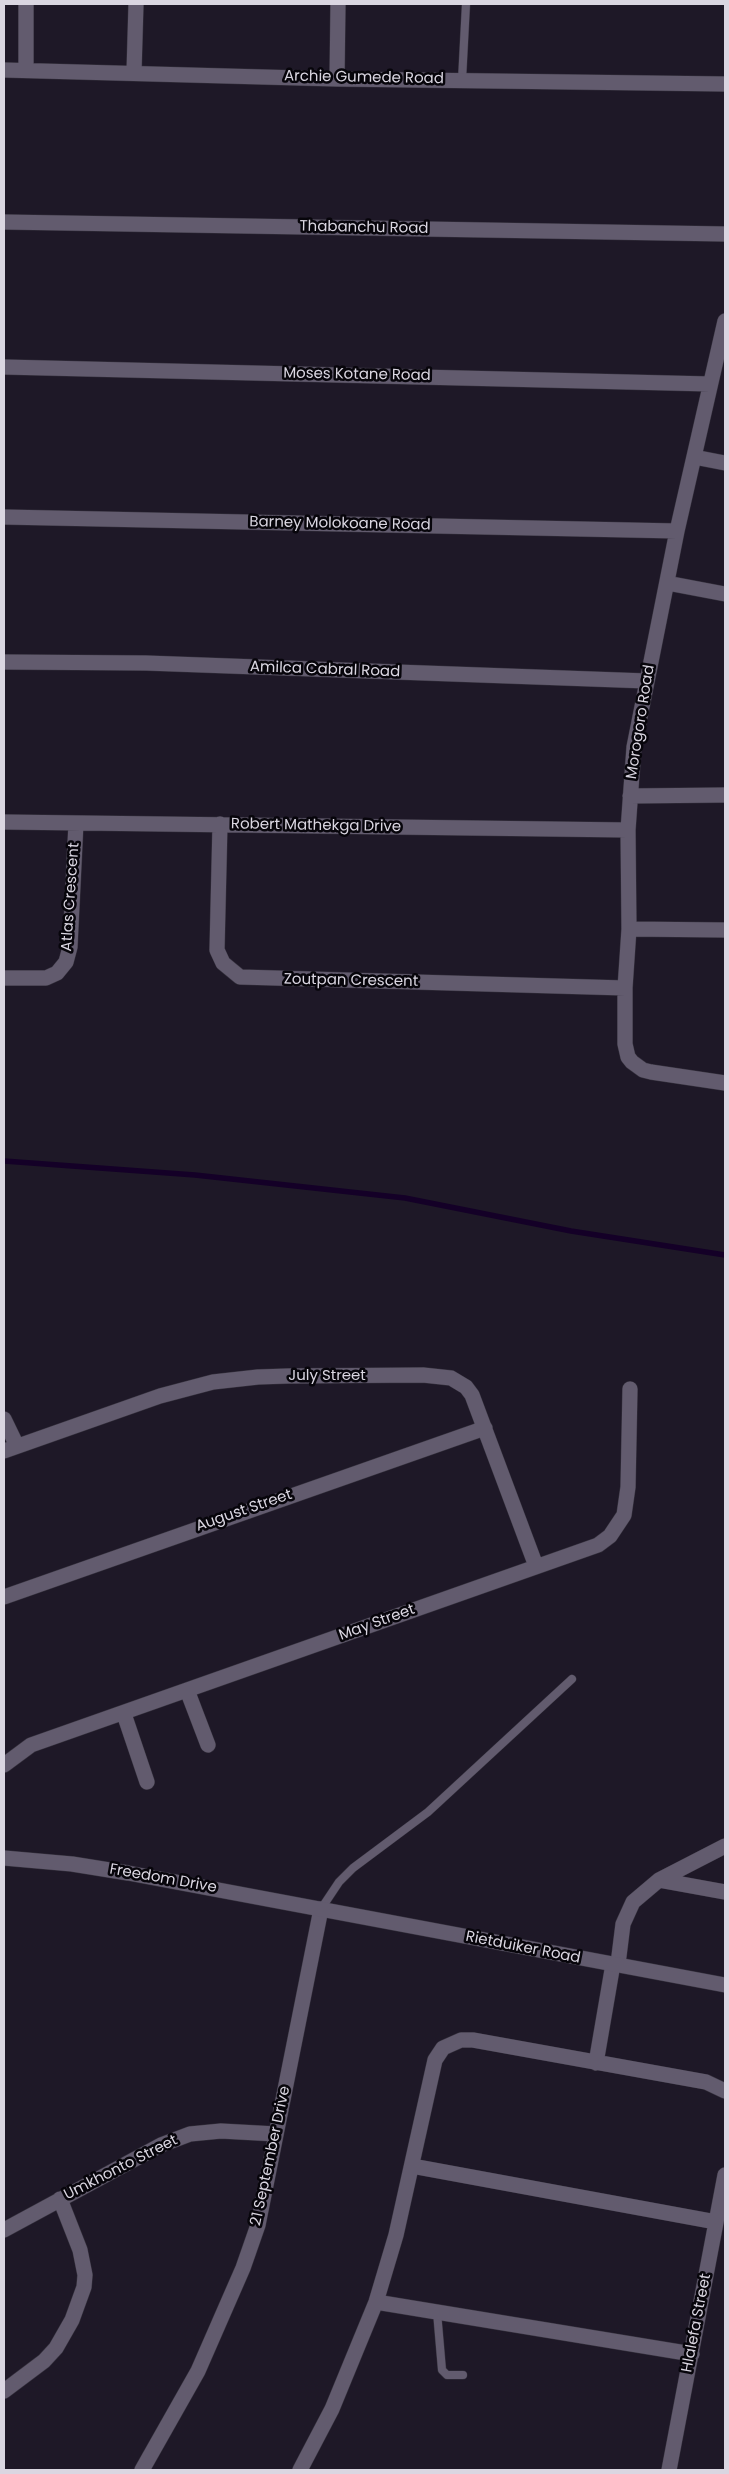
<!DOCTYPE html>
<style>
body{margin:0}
#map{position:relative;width:729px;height:2474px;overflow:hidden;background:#1e1827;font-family:Poppins,sans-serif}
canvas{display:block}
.frame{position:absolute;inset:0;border:5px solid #dad6e1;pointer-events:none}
</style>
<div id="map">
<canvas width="729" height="2474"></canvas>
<div class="frame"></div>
</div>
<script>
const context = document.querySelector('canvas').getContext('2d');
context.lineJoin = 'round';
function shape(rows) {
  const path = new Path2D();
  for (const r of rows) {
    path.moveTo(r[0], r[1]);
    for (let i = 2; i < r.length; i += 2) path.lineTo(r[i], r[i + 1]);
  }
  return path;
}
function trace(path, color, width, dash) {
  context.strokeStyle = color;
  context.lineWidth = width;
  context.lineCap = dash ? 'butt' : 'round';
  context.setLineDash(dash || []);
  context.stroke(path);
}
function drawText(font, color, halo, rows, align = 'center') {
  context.font = font + ' Poppins,sans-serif';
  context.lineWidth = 5;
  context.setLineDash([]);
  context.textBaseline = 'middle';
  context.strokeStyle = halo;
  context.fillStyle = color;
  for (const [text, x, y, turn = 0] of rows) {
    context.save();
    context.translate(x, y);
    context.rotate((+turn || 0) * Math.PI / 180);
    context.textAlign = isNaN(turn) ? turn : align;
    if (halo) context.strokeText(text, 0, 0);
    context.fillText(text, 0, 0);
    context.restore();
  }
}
trace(shape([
 [4,1161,195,1175,405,1198,571,1231,725,1255]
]), '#140027', 5.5);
const service = shape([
 [462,80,466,4],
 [321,1909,339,1882,353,1868,428,1812,572,1679],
 [437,2312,442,2370,447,2375,463,2375]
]);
const minor = shape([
 [26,4,26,70],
 [4,70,337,79,725,84],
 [134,72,136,4],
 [337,79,338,4],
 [4,222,725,234],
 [725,321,677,531,634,747,628,830,629,929,625,988,625,1044,628,1057,632,1062,643,1070,651,1072,725,1083],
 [4,367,710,384],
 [694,457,725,463],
 [4,517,677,531],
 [667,583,725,594],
 [4,662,146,663,647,681],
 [630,796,725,795],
 [4,822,628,830],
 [220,824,217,950,223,963,240,977,625,988],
 [629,929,725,930],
 [4,978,46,978,57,973,66,962,70,947,76,823],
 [4,1419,17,1446],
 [4,1451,160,1396,213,1382,258,1377,288,1376,423,1375,451,1378,466,1387,472,1395,536,1566],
 [4,1597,485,1428],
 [187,1690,208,1745],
 [124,1714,147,1782],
 [4,1765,31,1745,598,1545,610,1536,624,1515,628,1487,630,1389],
 [659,1880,725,1892],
 [618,1964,623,1924,633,1902,659,1880,725,1846],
 [596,2063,613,1964],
 [412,2166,716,2222],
 [4,2230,161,2145,190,2134,221,2131,276,2134],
 [376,2302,692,2354],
 [4,2391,44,2361,56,2348,72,2320,84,2287,85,2275,80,2250,60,2199],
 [142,2470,198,2371,243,2268,258,2225,321,1909],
 [300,2470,332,2409,376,2302,396,2235,435,2060,443,2048,461,2040,473,2040,706,2082,725,2091],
 [669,2470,725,2175]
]);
const tertiary = shape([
 [4,1858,72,1864,128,1873,725,1985]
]);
trace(service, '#36323e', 9);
trace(minor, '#36323e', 16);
trace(tertiary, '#36323e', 16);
trace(service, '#625b6e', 8);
trace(minor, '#625b6e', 15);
trace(tertiary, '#625b6e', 15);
drawText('15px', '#dad6e1', '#07050b', [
 ["Archie Gumede Road",364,78,1],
 ["Thabanchu Road",364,228,1],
 ["Moses Kotane Road",357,375,1],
 ["Barney Molokoane Road",340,524,1],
 ["Amilca Cabral Road",325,670,2],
 ["Morogoro Road",641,722,-81],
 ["Robert Mathekga Drive",316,826,1],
 ["Atlas Crescent",71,897,-86],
 ["Zoutpan Crescent",351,981,1],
 ["July Street",327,1376],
 ["August Street",244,1511,-19],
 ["May Street",377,1623,-20],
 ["Freedom Drive",163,1879,10],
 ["Rietduiker Road",523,1948,11],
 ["21 September Drive",271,2156,-78],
 ["Umkhonto Street",121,2168,-27],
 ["Hlalefa Street",697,2323,-79]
]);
</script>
